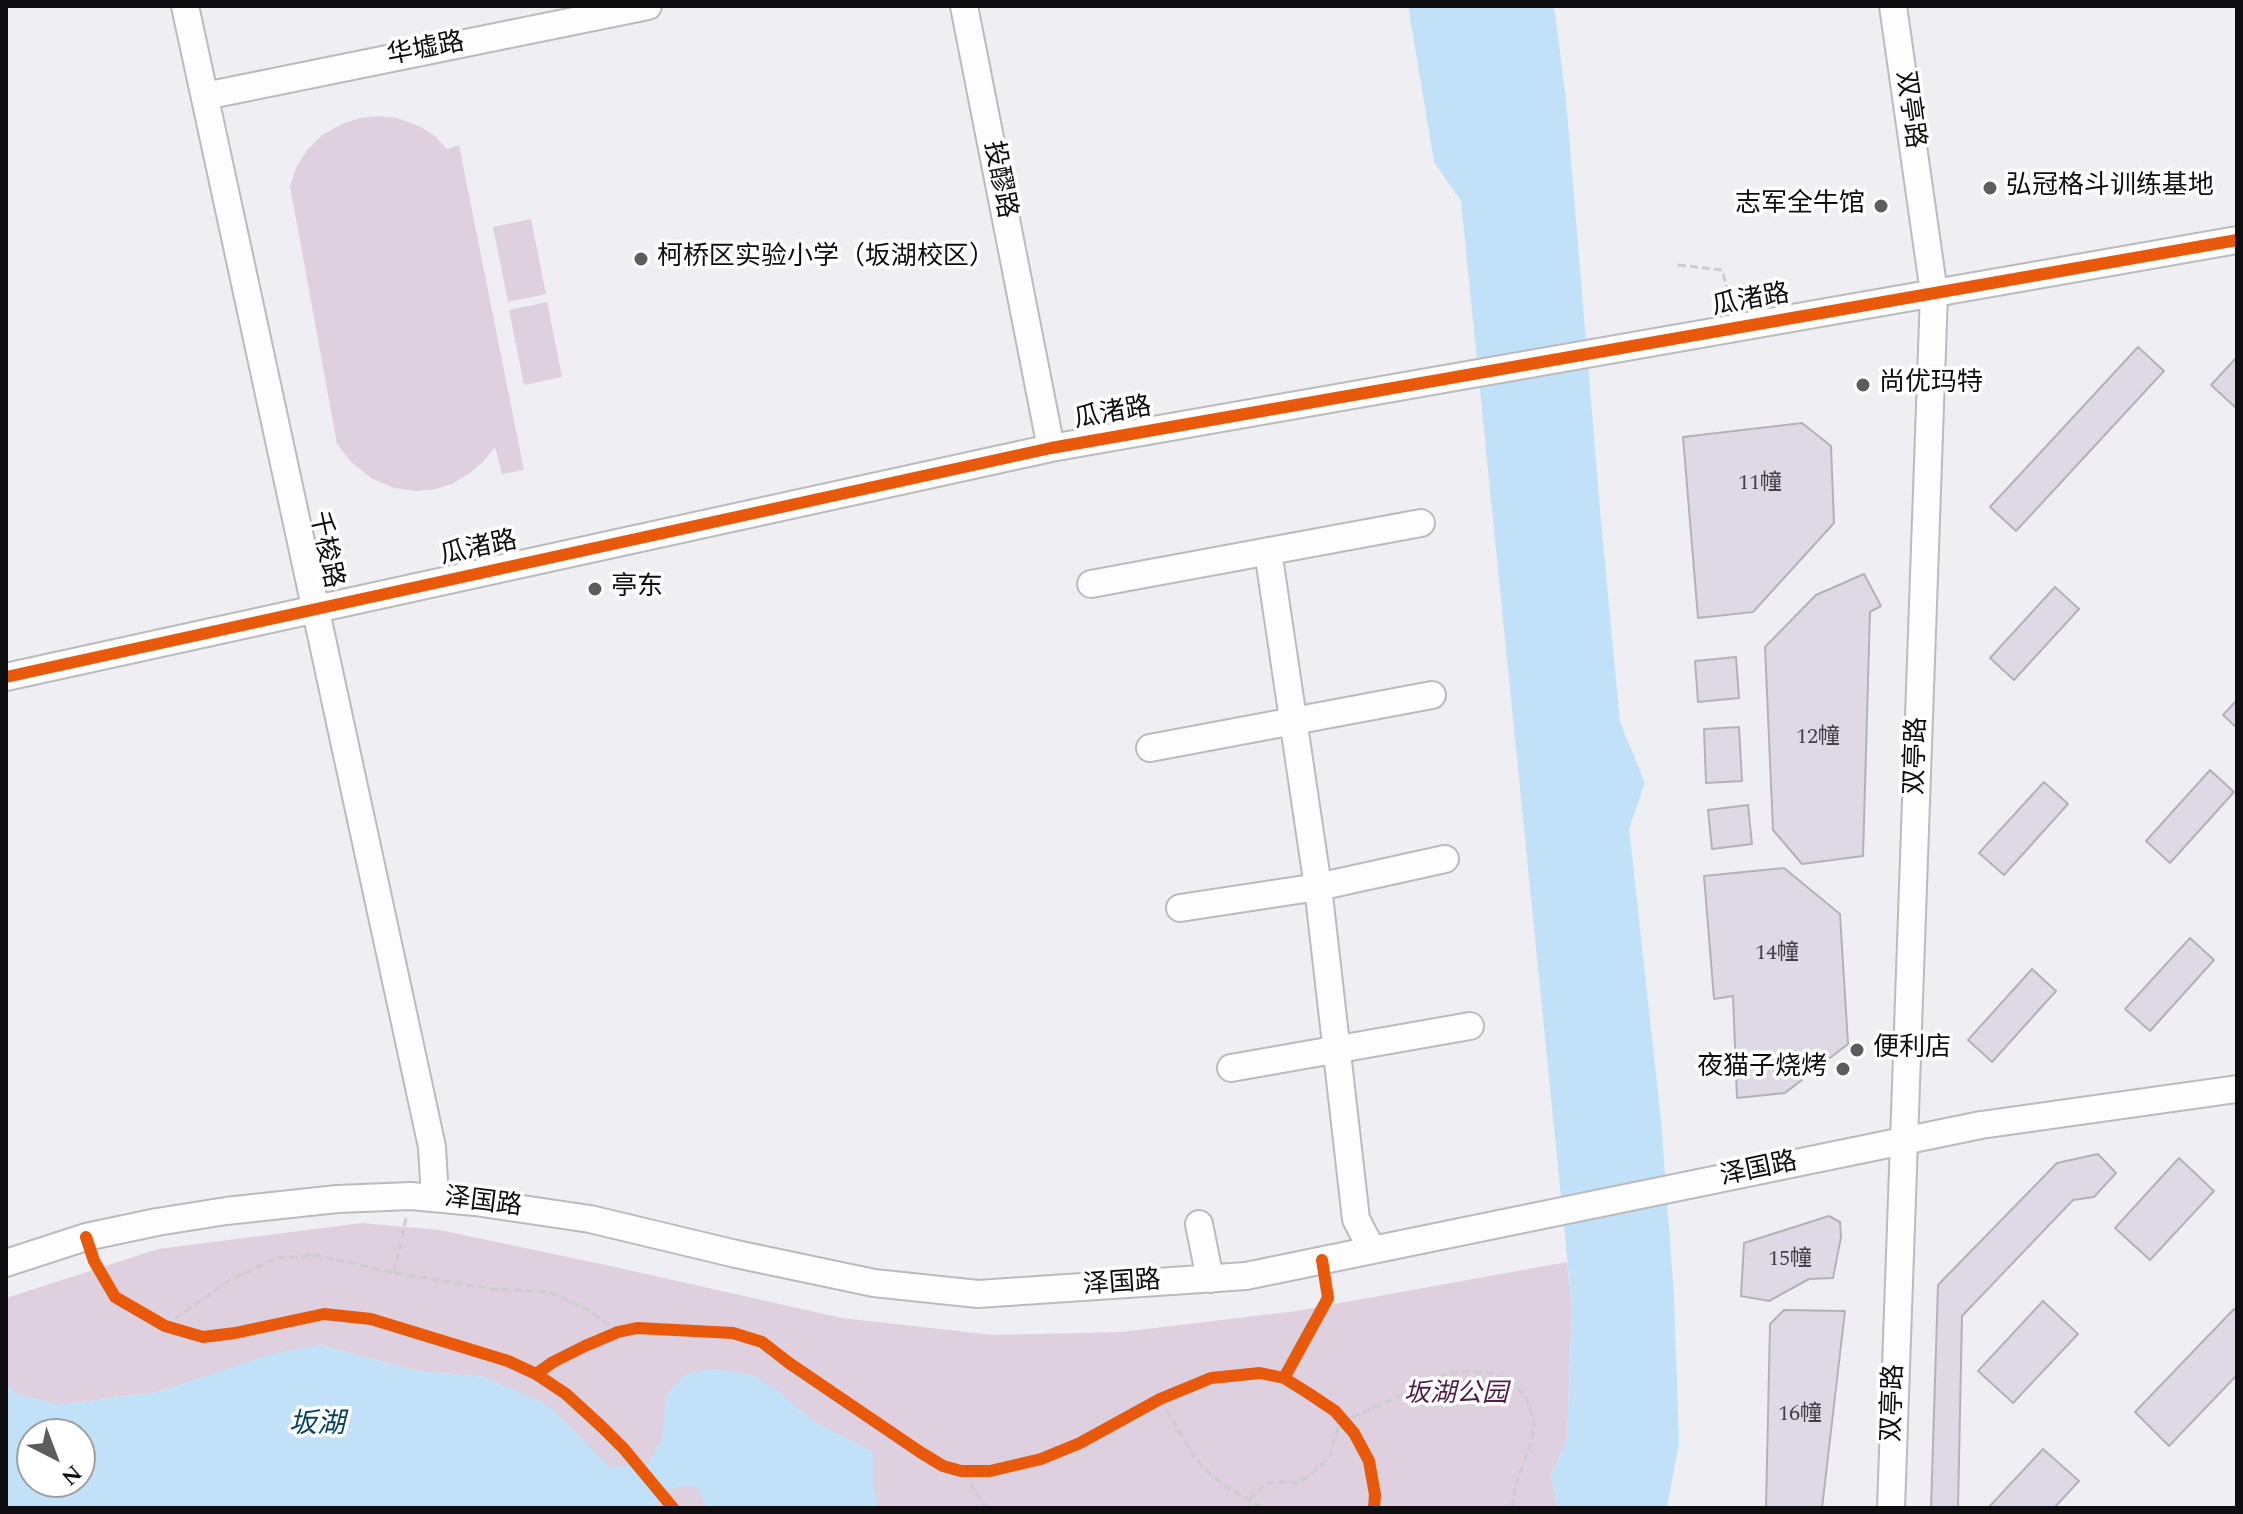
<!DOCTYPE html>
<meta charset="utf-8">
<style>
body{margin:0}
#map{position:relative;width:2243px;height:1514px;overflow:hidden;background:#efeff3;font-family:Spectral,serif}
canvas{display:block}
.frame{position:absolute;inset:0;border:8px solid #0e0e11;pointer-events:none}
.north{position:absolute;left:16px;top:1418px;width:80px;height:80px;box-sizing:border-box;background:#fff;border:2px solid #9f9fa0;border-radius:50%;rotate:138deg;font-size:22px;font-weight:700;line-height:32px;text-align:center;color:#0e0e11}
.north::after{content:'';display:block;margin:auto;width:28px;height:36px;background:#5d5d60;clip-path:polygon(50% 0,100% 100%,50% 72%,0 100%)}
</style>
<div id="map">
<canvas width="2243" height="1514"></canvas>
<div class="frame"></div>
<div class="north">N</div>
</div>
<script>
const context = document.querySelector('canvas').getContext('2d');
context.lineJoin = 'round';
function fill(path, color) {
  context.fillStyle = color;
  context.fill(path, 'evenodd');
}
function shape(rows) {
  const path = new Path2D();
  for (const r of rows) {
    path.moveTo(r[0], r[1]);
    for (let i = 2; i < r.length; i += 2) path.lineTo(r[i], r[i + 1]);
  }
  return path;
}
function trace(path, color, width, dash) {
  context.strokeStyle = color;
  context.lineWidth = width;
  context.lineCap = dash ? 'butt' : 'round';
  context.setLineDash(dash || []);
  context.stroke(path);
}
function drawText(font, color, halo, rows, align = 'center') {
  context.font = font + ' Spectral,"Noto Sans SC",serif';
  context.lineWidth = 7;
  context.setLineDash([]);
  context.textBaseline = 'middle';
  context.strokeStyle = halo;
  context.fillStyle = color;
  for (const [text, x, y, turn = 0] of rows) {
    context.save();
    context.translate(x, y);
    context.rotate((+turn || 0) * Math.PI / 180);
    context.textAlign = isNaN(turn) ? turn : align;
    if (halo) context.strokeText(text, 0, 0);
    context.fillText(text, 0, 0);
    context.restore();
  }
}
fill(shape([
 [378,116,397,118,419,126,435,136,447,149,459,145,524,470,502,474,495,447,483,462,470,473,452,484,436,489,417,491,394,488,371,478,352,463,337,444,290,186,296,168,307,150,322,135,342,124,360,118],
 [531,219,546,294,508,302,493,227],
 [547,302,562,377,524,385,509,310],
 [362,1223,440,1230,615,1267,842,1318,993,1335,1121,1332,1296,1311,1567,1262,1572,1307,1567,1440,1551,1475,1558,1508,634,1508,485,1377,418,1371,319,1345,272,1355,158,1392,58,1405,14,1393,6,1382,6,1298,158,1249]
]), '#dfd0df');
fill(shape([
 [1408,6,1554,6,1566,100,1600,510,1620,722,1645,783,1629,828,1661,1120,1674,1296,1679,1443,1667,1508,1558,1508,1551,1475,1567,1440,1572,1307,1461,201,1434,162],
 [319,1345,418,1371,485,1377,549,1406,610,1468,648,1464,662,1439,666,1395,685,1374,713,1369,752,1375,773,1387,813,1421,873,1452,873,1484,878,1508,708,1508,696,1487,684,1486,666,1490,654,1508,6,1508,6,1382,14,1393,58,1405,158,1392,272,1354],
 [32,1434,80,1434,80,1482,32,1482]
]), '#c1e1f9');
const building = shape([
 [2138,347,2164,371,2016,531,1990,507,2138,347],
 [2237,357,2237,406,2235,407,2211,385,2237,357],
 [1802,423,1831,446,1834,523,1753,612,1698,618,1683,437,1802,423],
 [1864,574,1881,606,1870,612,1863,856,1802,864,1773,830,1765,647,1816,595,1864,574],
 [2055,587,2079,609,2014,680,1990,658,2055,587],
 [1736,657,1739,698,1698,702,1695,661,1736,657],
 [2237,700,2237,728,2223,715,2237,700],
 [1739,727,1742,781,1706,783,1704,729,1739,727],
 [2210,770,2234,792,2170,863,2146,841,2210,770],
 [2044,782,2068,804,2004,875,1979,853,2044,782],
 [1748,805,1752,844,1712,849,1708,810,1748,805],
 [1784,868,1840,914,1848,1044,1785,1093,1737,1098,1733,996,1714,999,1704,876,1784,868],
 [2190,938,2214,960,2150,1031,2125,1009,2190,938],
 [2032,969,2056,991,1992,1062,1968,1040,2032,969],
 [2098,1154,2116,1173,2094,1197,2073,1200,1962,1316,1958,1508,1931,1508,1938,1285,2057,1163,2098,1154],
 [2179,1158,2214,1191,2150,1260,2115,1228,2179,1158],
 [1829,1216,1840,1222,1841,1237,1833,1278,1809,1279,1769,1301,1741,1296,1744,1243,1829,1216],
 [2043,1301,2078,1334,2013,1403,1978,1371,2043,1301],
 [2234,1309,2237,1312,2237,1375,2169,1446,2135,1412,2234,1309],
 [1784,1310,1845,1311,1822,1508,1766,1508,1770,1324,1784,1310],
 [2043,1449,2079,1481,2054,1508,1988,1508,2043,1449]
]);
fill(building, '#ded9e4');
trace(building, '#b4b2b6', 2);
const minor = shape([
 [185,6,432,1147,435,1198],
 [964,6,1051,448],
 [205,96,648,6],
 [1268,551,1318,887,1356,1219,1372,1250],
 [1091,584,1421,523],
 [6,677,1051,448,2237,240],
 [1150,748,1432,695],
 [1180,908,1318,887,1445,859],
 [1231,1068,1470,1026],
 [1199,1224,1210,1279],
 [6,1263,86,1237,157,1222,226,1211,337,1199,411,1196,475,1202,590,1219,736,1254,874,1283,978,1294,1246,1276,1981,1125,2237,1089],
 [1891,1508,1934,293,1893,6]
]);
trace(minor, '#bbbbbe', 30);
trace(shape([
 [1678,265,1722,270,1732,307],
 [394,1273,406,1218],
 [165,1326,228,1281,276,1258,317,1255,394,1273,493,1289,549,1292,590,1311,618,1332],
 [1160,1399,1194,1456,1205,1469,1222,1484,1262,1508],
 [967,1471,972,1487,986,1508],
 [1249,1499,1266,1483,1281,1482,1298,1483,1311,1474,1329,1458,1338,1429,1344,1421,1450,1373,1468,1371,1495,1374,1513,1382,1527,1399,1534,1423,1532,1440,1517,1481,1511,1508]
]), '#cdcdce', 3, [8, 4]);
trace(minor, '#fdfdfd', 26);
trace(shape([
 [6,677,1051,448,2237,240],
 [86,1237,94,1261,115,1297,165,1326,203,1337,235,1333,324,1314,371,1319,508,1361,536,1374,566,1394,602,1427,624,1449,673,1508],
 [536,1374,553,1362,585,1346,618,1332,637,1328,733,1333,762,1342,789,1363,920,1452,943,1466,961,1471,990,1471,1041,1459,1080,1443,1160,1399,1211,1378,1260,1373,1284,1378,1308,1393,1335,1411,1354,1433,1369,1461,1375,1495,1374,1508],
 [1284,1378,1328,1298,1322,1260]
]), '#e8590c', 12);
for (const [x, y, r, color] of [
 [1990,188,8,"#5d5d60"],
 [1881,206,8,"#5d5d60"],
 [641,259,8,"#5d5d60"],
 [1863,385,8,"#5d5d60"],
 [595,589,8,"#5d5d60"],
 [1857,1050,8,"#5d5d60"],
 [1843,1069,8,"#5d5d60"]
]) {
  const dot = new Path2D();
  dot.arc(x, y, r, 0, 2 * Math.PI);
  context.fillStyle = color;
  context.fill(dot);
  trace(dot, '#fff', 3);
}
drawText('22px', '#434247', null, [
 ["11幢",1760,485],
 ["12幢",1818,739],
 ["14幢",1777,955],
 ["15幢",1790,1261],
 ["16幢",1800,1416]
]);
drawText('26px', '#0e0e11', '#fff', [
 ["华墟路",426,51,-11],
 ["双亭路",1908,110,82],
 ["投醪路",998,180,79],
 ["瓜渚路",1751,302,-10],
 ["瓜渚路",1113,415,-10],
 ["千梭路",324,550,78],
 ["瓜渚路",479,550,-12],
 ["双亭路",1918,756,-88],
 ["泽国路",1759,1171,-12],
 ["泽国路",483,1204,7],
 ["泽国路",1122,1285,-4],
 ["双亭路",1895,1403,-88]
]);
drawText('26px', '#0e0e11', '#fff', [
 ["弘冠格斗训练基地",2006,188],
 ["志军全牛馆",1865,206,"right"],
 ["柯桥区实验小学（坂湖校区）",657,259],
 ["尚优玛特",1879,385],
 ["亭东",611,589],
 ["便利店",1873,1050],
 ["夜猫子烧烤",1827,1069,"right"]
], 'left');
drawText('italic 26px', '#4f1f4b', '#fff', [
 ["坂湖公园",1456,1396]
]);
drawText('italic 28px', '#094361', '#fff', [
 ["坂湖",317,1427]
]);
</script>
